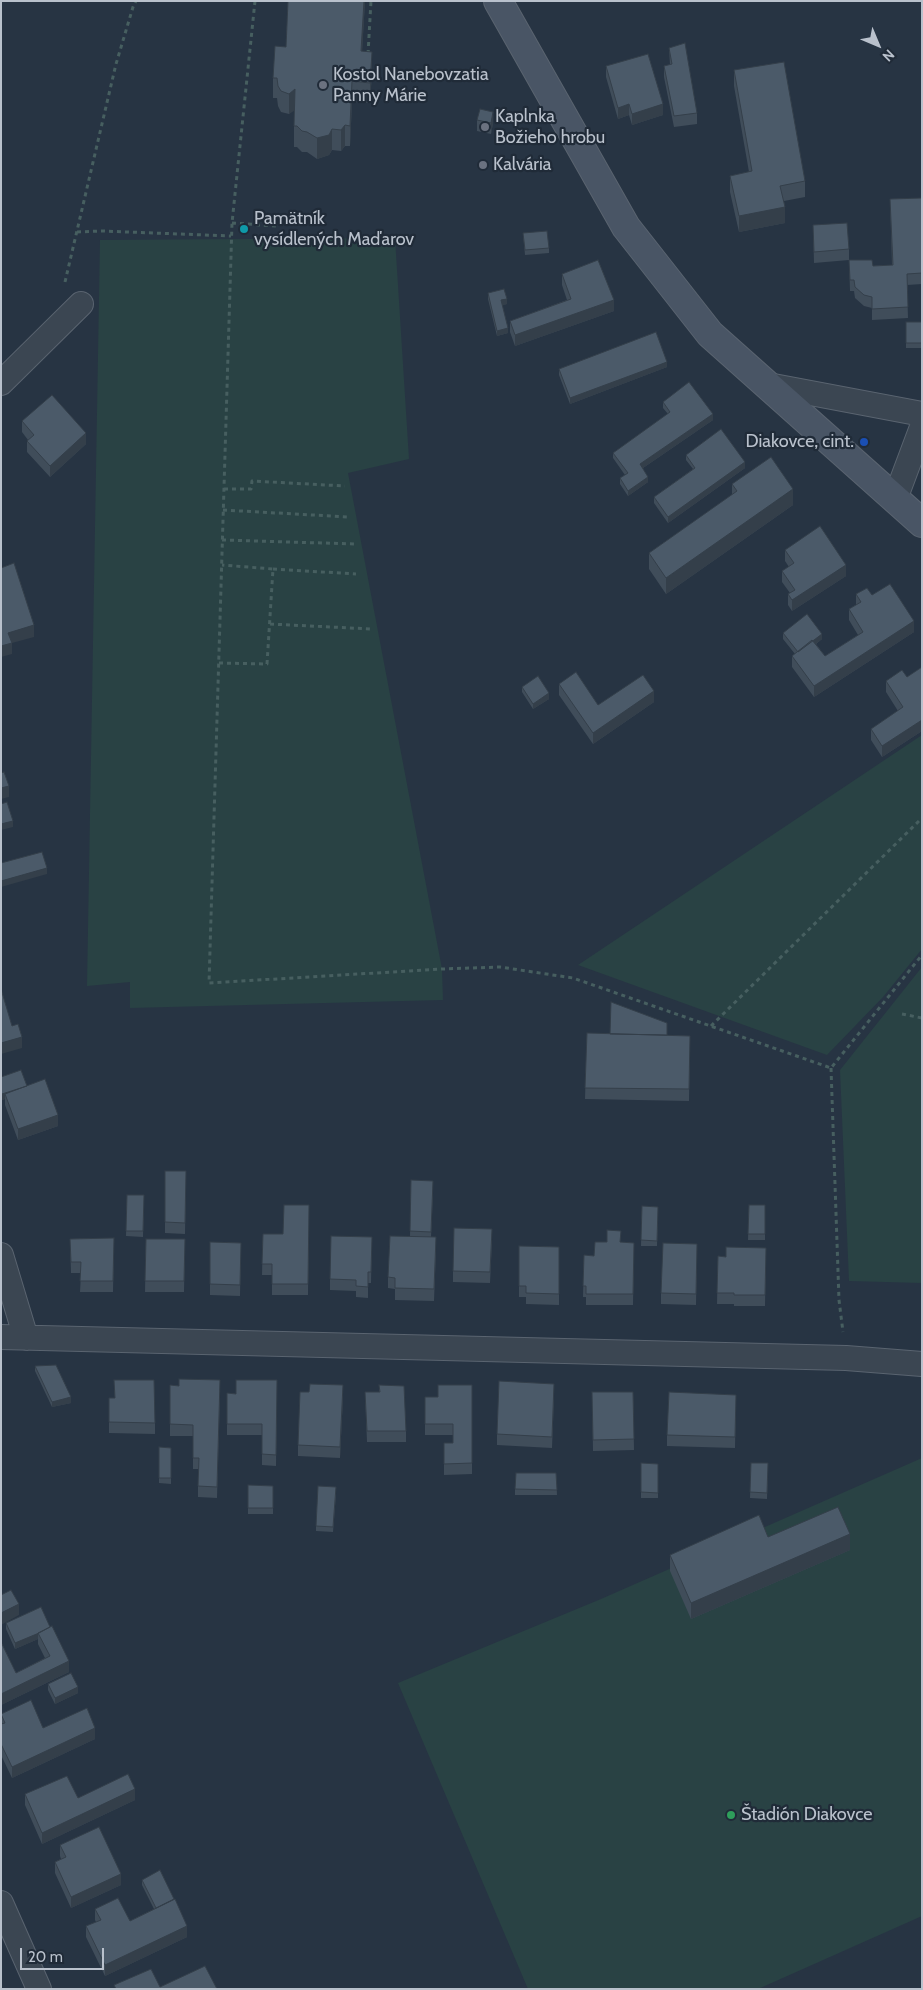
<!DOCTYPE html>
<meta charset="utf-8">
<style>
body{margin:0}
#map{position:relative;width:923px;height:1990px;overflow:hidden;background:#273443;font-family:Cabin,sans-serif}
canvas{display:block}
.frame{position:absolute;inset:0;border:2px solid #b9c1cc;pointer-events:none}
.north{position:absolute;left:853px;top:20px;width:50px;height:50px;-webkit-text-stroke:4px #202b38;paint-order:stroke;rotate:135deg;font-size:14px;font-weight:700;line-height:20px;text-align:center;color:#b9c1cc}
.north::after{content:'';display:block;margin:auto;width:18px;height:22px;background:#b9c1cc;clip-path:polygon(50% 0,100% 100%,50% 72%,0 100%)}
.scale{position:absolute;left:20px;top:1948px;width:84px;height:22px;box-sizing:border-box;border:2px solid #b9c1cc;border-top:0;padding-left:6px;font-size:15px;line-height:18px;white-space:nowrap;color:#b9c1cc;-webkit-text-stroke:4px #202b38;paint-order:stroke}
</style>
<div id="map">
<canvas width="923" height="1990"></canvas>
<div class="frame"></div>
<div class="north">N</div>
<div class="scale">20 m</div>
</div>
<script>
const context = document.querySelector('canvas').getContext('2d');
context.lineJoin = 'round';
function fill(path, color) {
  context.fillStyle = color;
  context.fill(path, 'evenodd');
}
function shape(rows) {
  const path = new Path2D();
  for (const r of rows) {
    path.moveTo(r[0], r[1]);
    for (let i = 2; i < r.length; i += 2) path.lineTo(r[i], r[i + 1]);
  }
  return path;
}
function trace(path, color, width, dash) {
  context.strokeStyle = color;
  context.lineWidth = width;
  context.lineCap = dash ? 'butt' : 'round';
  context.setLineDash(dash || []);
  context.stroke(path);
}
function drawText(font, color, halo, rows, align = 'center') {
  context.font = font + ' Cabin,sans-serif';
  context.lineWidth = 4.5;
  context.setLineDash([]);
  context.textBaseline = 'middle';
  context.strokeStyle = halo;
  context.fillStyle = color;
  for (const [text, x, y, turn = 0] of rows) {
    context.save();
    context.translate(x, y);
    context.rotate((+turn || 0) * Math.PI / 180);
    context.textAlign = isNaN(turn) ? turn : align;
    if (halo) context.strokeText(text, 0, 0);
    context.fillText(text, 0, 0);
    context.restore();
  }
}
fill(shape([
 [395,238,409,459,348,473,442,969,443,1000,130,1008,130,982,87,986,100,240],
 [922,735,922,949,883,997,827,1055,578,965],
 [922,967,922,1283,849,1281,840,1070],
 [922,1458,922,1916,758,1989,528,1989,398,1683,601,1599]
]), '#294244');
const street = shape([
 [1,383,81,304],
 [768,385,922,414],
 [895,499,922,427],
 [1,1255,26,1338],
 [1,1337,846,1358,922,1364],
 [1,1903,39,1989]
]);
const secondary = shape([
 [498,1,626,227,710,334,922,523]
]);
trace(street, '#5a6470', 26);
trace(secondary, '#5a6470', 30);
trace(shape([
 [255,1,232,223,209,983,442,969,500,967,573,978,831,1068,922,955],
 [368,54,371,1],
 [232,223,276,226],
 [77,232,102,231,231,236],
 [65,282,116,64,133,7,136,1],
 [224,489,251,489,252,481,345,486],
 [223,510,349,517],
 [222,540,356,544],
 [273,569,356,574],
 [270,624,371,629],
 [219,663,267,664,273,569,222,565],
 [902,1014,922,1018],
 [711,1026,922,818],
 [831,1068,839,1300,843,1332]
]), '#475f60', 3, [4, 4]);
trace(street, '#3b4652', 24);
trace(secondary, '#495565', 28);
fill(shape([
 [288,1,365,1,362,51,372,72,370,103,352,102,350,146,345,146,341,151,332,150,329,155,317,159,307,152,302,152,297,147,294,147,294,110,289,114,281,112,278,106,277,98,273,98,273,78,286,47],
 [669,48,697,113,697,124,674,127,664,77,664,66,670,65],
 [606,66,663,115,632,125,629,115,618,119,606,77],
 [734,70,805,181,805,197,784,201,785,223,739,232,730,192,730,176,749,172,734,86],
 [477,120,493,123,491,134,477,131],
 [922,198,922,284,907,285,908,318,872,320,872,308,864,306,855,298,854,291,850,291,849,260,873,266,892,265,890,199],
 [813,225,849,249,849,260,814,263],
 [523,233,549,248,549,253,525,255],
 [562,274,614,311,515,346,510,332,510,321,567,300,562,285],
 [488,293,507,304,502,305,508,333,497,336,488,299],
 [906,322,922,322,922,348,906,348],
 [667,367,570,404,559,375,559,369],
 [663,402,713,420,643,468,648,482,628,496,620,484,620,478,625,475,613,458,613,453,668,414,663,408],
 [22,421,86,444,50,477,27,452,27,441,28,440,22,432],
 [686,455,745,468,668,523,654,503,654,497,693,469,686,460],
 [732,484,793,505,666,594,649,569,649,553,732,495],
 [785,550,846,576,792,611,788,605,788,594,790,593,782,582,782,571,789,567,785,561],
 [856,594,872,595,914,632,814,697,792,667,792,656,795,654,783,639,783,633,822,639,816,644,825,656,858,635,849,620,849,609,856,605],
 [922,667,922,731,882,757,871,740,871,729,898,711,886,692,886,681,907,677],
 [559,684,598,705,654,702,593,744,559,695],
 [522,687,549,699,533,709,522,692],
 [587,1033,690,1036,689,1101,585,1099],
 [1,1077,27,1086,58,1126,18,1140,5,1105,5,1099,2,1100,1,1098],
 [165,1171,186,1171,185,1234,165,1233],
 [411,1180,433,1192,431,1237,436,1248,434,1301,395,1300,395,1289,388,1288,388,1277,410,1236],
 [127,1195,144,1195,143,1237,126,1236],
 [309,1205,308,1295,272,1295,272,1275,262,1275,263,1234,283,1234],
 [749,1205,765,1205,765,1240,748,1240],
 [642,1206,658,1207,657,1246,641,1246],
 [372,1237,371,1283,368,1283,368,1298,356,1297,356,1291,330,1290,330,1279],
 [114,1238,113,1292,80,1292,81,1273,71,1273,70,1239],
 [146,1239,185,1239,184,1292,145,1292],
 [492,1240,490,1283,453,1282,453,1271],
 [210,1242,241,1243,240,1296,210,1295],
 [607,1242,634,1243,633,1305,586,1305,586,1297,583,1297,584,1255,594,1256],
 [697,1244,696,1305,661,1304,661,1293],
 [519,1246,559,1247,559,1305,526,1304,526,1297,519,1297],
 [766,1248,765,1306,734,1306,734,1304,717,1304,718,1256,726,1257],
 [35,1366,71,1403,52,1407,35,1371],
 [114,1380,155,1423,155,1434,109,1433,109,1398,115,1398],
 [277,1380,276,1466,262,1465,262,1435,227,1435,227,1393,236,1394],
 [170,1385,220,1391,217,1498,198,1497,198,1469,193,1469,193,1436,170,1436],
 [379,1385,406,1431,406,1442,367,1442,365,1392,379,1392],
 [472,1385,472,1474,444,1475,444,1443,453,1443,453,1435,425,1435,425,1397,438,1397],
 [592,1392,633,1392,634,1450,593,1451],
 [554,1395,552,1448,497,1445,497,1434],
 [736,1395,735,1448,667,1446,667,1435],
 [343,1396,340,1458,298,1456,298,1445],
 [159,1447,171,1448,171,1484,159,1483],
 [641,1463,658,1464,658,1498,641,1498],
 [751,1463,768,1463,767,1499,750,1498],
 [556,1473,557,1495,515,1495,515,1489],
 [248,1485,273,1486,273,1514,248,1514],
 [336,1493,333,1532,316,1531,316,1526],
 [768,1537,850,1550,691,1619,670,1571,670,1555],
 [41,1607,69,1672,1,1705,1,1642,16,1673,45,1658,38,1644,38,1639,15,1649,6,1629,6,1623],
 [48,1684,78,1693,55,1704,48,1690],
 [1,1714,43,1728,95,1739,12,1778,1,1755],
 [25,1794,78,1798,135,1800,42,1844,25,1805],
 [60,1845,121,1885,71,1908,55,1873,55,1862,61,1859,60,1856],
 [142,1880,187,1937,105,1976,86,1937,86,1926,96,1922,95,1920,95,1909,130,1921,154,1909,142,1885]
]), '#404d5a');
fill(shape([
 [364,1,365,1,361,72,361,51],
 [372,52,372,72,370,103,370,83],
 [352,81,352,102,350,146,350,126],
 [295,89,295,110,289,114,289,94],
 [629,104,629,115,618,119,618,108],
 [663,104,663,115,632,125,632,114],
 [493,112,493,123,491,134,491,123],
 [345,125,345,146,341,151,341,130],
 [332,129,332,150,329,155,317,159,317,138],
 [785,207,785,223,739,232,739,216],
 [507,299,507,304,501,306,501,300],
 [614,300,614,311,515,346,515,335],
 [508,328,508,333,497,336,497,331],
 [667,362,667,367,570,404,570,398],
 [713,414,713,420,640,470,640,464],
 [86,433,86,444,50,477,50,466],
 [745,462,745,468,668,523,668,517],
 [648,477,648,482,628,496,628,491],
 [793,489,793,505,666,594,666,578],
 [846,565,846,576,792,611,792,600],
 [914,621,914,632,814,697,814,686],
 [34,625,34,637,12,643,12,654,1,657,1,646,8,633],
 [822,634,822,639,798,658,798,652],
 [654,691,654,702,593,744,593,733],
 [549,693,549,699,533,709,533,704],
 [922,720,922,731,882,757,882,746],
 [9,786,9,797,1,799,1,788],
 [13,821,13,827,1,830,1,824],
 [47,868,47,874,1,887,1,881],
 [22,1037,22,1048,1,1054,1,1043],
 [27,1086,5,1094,5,1099,2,1100,2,1094],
 [58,1115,58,1126,18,1140,18,1129],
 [343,1385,343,1396,340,1458,340,1447],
 [71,1397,71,1403,52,1407,52,1402],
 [850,1534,850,1550,691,1619,691,1603],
 [19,1604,19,1615,1,1625,1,1613],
 [38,1633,38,1639,15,1649,15,1643],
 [69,1661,69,1672,1,1705,1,1694],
 [78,1687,78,1693,55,1704,55,1698],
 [95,1728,95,1739,12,1778,12,1767],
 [135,1789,135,1800,42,1844,42,1833],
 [121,1874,121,1885,71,1908,71,1897],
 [187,1926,187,1937,105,1976,105,1965]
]), '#343f4a');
const building = shape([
 [288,1,364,1,361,51,372,52,370,83,352,81,350,126,345,125,341,130,332,129,329,135,317,138,307,132,302,131,297,126,294,126,295,89,289,94,281,91,278,86,277,78,273,78,275,46,286,47,288,1],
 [685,43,697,113,674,116,664,66,672,64,669,48,685,43],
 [648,54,663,104,632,114,629,104,618,108,606,66,648,54],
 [784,62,805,181,780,186,785,207,739,216,730,176,752,171,734,70,784,62],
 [480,109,493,112,491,123,477,120,480,109],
 [922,198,922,273,907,274,908,307,872,309,872,297,864,295,855,287,854,280,850,280,849,260,872,260,873,266,893,265,890,199,922,198],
 [847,223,849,249,814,252,813,225,847,223],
 [547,231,549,248,525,250,523,233,547,231],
 [598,260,614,300,515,335,510,321,571,299,562,274,598,260],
 [504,289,507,299,501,300,508,328,497,331,488,293,504,289],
 [906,322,922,322,922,343,906,343,906,322],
 [656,332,667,362,570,398,559,369,656,332],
 [689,382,713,414,640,464,648,477,628,491,620,478,628,473,613,453,670,412,663,402,689,382],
 [52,395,86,433,50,466,27,441,34,435,22,421,52,395],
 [721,429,745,462,668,517,654,497,695,468,686,455,721,429],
 [771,457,793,489,666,578,649,553,737,491,732,484,771,457],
 [820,526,846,565,792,600,788,594,795,590,782,571,794,563,785,550,820,526],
 [14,563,34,625,8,633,12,643,1,646,1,568,14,563],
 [890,584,914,621,814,686,792,656,812,640,825,656,863,632,849,609,861,602,856,594,867,588,872,595,890,584],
 [807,614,822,634,798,652,783,633,807,614],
 [922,667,922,720,882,746,871,729,903,707,886,681,902,670,907,677,922,667],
 [576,672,598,705,643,675,654,691,593,733,559,684,576,672],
 [538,676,549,693,533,704,522,687,538,676],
 [4,772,9,786,1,788,1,773,4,772],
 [7,802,13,821,1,824,1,804,7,802],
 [42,852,47,868,1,881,1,863,42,852],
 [1,989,12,1026,18,1024,22,1037,1,1043,1,989],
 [611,1002,667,1023,667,1035,610,1034,611,1002],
 [587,1033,690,1036,689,1089,585,1088,587,1033],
 [21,1070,27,1086,2,1094,1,1092,1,1077,21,1070],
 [45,1079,58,1115,18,1129,5,1094,45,1079],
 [165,1171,186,1171,185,1223,165,1222,165,1171],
 [411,1180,433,1181,431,1232,410,1231,411,1180],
 [127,1195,144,1195,143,1231,126,1231,127,1195],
 [284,1205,309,1205,308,1284,272,1284,272,1264,262,1264,263,1234,283,1234,284,1205],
 [749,1205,765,1205,765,1234,748,1234,749,1205],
 [642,1206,658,1207,657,1241,641,1240,642,1206],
 [454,1228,492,1229,490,1272,453,1271,454,1228],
 [607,1230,621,1231,620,1242,634,1243,633,1294,586,1294,586,1286,583,1286,584,1255,594,1256,595,1242,607,1242,607,1230],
 [331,1236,372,1237,371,1272,368,1272,368,1287,356,1286,356,1280,330,1279,331,1236],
 [390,1236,436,1237,434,1289,395,1288,395,1278,388,1277,390,1236],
 [114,1238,113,1281,80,1281,81,1262,71,1262,70,1239,114,1238],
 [146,1239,185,1239,184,1281,145,1281,146,1239],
 [210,1242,241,1243,240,1285,210,1284,210,1242],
 [663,1243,697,1244,696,1294,661,1293,663,1243],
 [519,1246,559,1247,559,1294,526,1293,526,1286,519,1286,519,1246],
 [726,1247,766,1248,765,1295,734,1295,734,1293,717,1293,718,1256,726,1257,726,1247],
 [56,1365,71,1397,52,1402,35,1366,56,1365],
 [179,1379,220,1380,217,1487,198,1486,199,1458,193,1458,193,1425,170,1424,170,1385,179,1386,179,1379],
 [114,1380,154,1380,155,1423,109,1422,109,1398,115,1398,114,1380],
 [236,1380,277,1380,276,1455,262,1454,262,1424,227,1424,227,1393,236,1394,236,1380],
 [499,1381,554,1384,552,1437,497,1434,499,1381],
 [310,1384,343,1385,340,1447,298,1445,300,1392,309,1392,310,1384],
 [379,1385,404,1386,406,1431,367,1431,365,1392,380,1392,379,1385],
 [438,1385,472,1385,472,1463,444,1464,444,1443,453,1443,453,1424,425,1424,425,1397,438,1397,438,1385],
 [592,1392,633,1392,634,1439,593,1440,592,1392],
 [669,1392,736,1395,735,1437,667,1435,669,1392],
 [159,1447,171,1448,171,1478,159,1478,159,1447],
 [641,1463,658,1464,658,1493,641,1492,641,1463],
 [751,1463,768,1463,767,1493,750,1492,751,1463],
 [516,1473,556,1473,557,1490,515,1489,516,1473],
 [248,1485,273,1486,273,1508,248,1508,248,1485],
 [318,1486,336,1487,333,1527,316,1526,318,1486],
 [838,1507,850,1534,691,1603,670,1555,759,1515,768,1537,838,1507],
 [11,1590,19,1604,1,1613,1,1595,11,1590],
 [41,1607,50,1627,39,1633,15,1643,6,1623,41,1607],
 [52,1626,69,1661,1,1694,1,1642,16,1673,50,1656,38,1633,52,1626],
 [71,1673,78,1687,55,1698,48,1684,71,1673],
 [31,1700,43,1728,87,1708,95,1728,12,1767,1,1744,1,1724,5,1723,1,1714,31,1700],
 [128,1774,135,1789,42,1833,25,1794,67,1776,78,1798,128,1774],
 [99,1827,121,1874,71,1897,55,1862,66,1857,60,1845,99,1827],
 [160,1870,174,1899,156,1908,142,1880,160,1870],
 [118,1898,130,1921,175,1899,187,1926,105,1965,86,1926,101,1920,95,1909,118,1898],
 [205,1966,217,1989,116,1989,114,1985,151,1969,160,1987,205,1966]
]);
fill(building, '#4b5a69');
trace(building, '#343f4a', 1);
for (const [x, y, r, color] of [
 [323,85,5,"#6b7280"],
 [485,127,5,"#6b7280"],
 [483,165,5,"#6b7280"],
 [244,229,5,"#0f9aa8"],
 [864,442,5,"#1a4fb4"],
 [731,1815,5,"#2e9e5b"]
]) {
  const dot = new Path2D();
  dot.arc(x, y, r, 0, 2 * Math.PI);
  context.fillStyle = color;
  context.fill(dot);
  trace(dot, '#202b38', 2);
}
drawText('18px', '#b9c1cc', '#202b38', [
 ["Kostol Nanebovzatia",333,75],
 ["Panny Márie",333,96],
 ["Kaplnka",495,117],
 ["Božieho hrobu",495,138],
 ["Kalvária",493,165],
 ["Pamätník",254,219],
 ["vysídlených Maďarov",254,240],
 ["Diakovce, cint.",854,442,"right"],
 ["Štadión Diakovce",741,1815]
], 'left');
</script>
